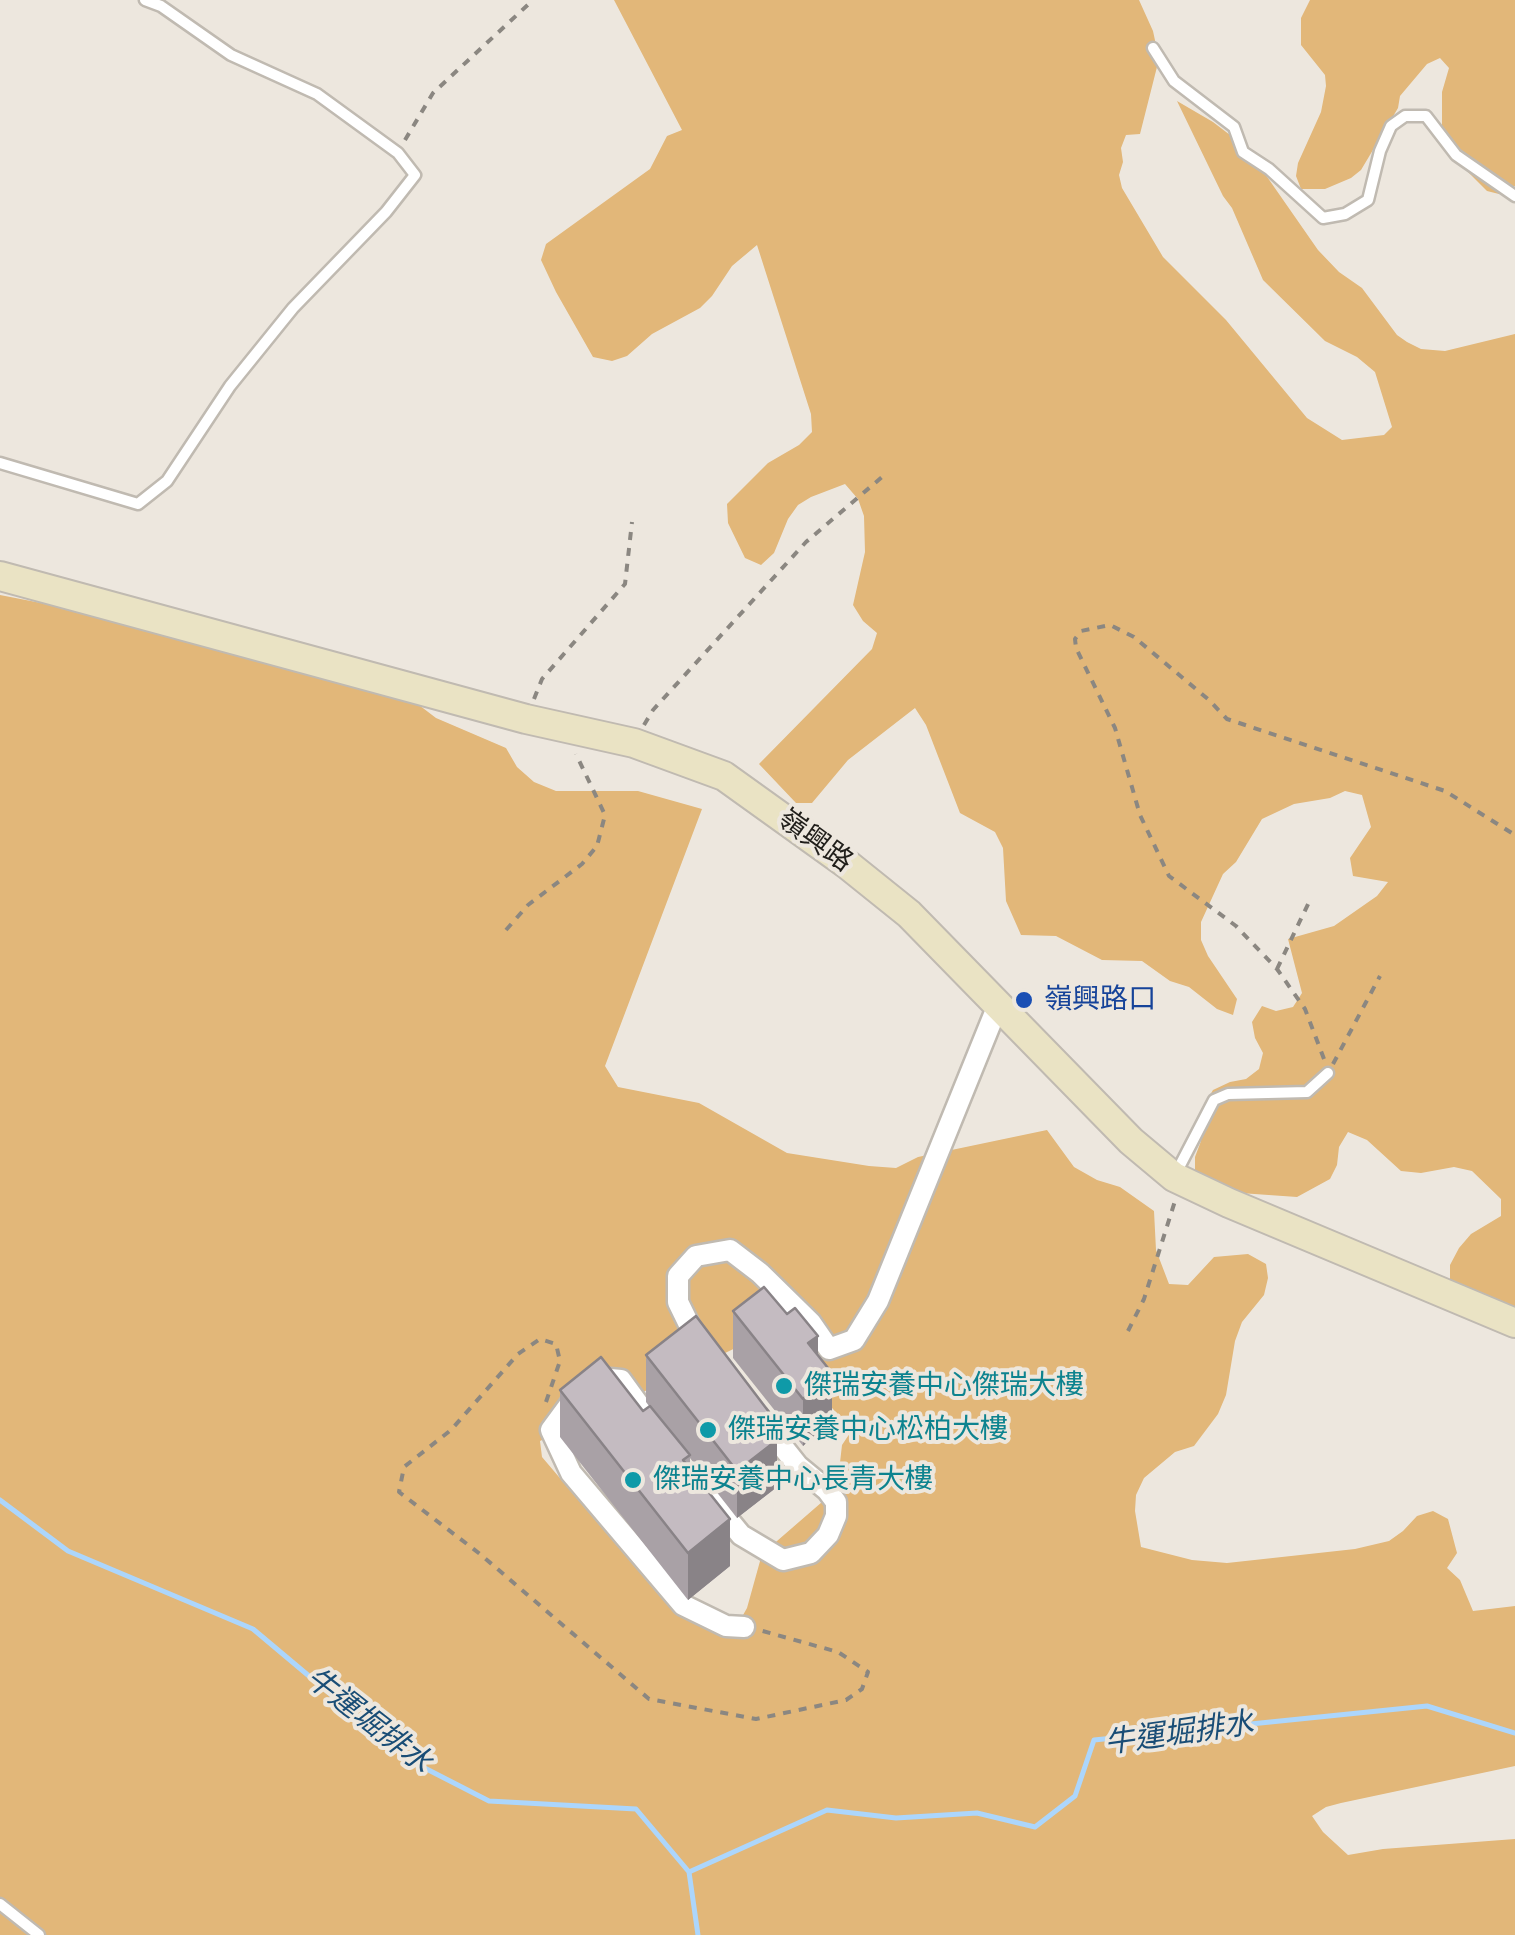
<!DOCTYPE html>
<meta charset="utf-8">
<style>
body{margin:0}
canvas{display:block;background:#ede7de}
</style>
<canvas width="1515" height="1935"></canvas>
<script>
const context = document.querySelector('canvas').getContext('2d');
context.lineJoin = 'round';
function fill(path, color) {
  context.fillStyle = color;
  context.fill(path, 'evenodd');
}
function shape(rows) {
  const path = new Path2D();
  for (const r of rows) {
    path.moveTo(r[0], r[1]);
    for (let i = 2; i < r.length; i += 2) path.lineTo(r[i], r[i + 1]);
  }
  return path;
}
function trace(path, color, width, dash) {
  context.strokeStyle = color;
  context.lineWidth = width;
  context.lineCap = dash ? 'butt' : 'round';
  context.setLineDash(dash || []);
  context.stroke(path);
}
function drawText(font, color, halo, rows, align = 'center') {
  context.font = font + ' "Noto Sans","Noto Sans TC",sans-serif';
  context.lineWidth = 8;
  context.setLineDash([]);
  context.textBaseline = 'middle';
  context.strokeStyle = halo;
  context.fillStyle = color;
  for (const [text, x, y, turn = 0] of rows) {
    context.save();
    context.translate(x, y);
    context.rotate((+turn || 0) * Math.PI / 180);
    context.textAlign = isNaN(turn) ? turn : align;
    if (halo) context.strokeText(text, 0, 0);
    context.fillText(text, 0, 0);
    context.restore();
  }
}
fill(shape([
 [614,0,1139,0,1153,31,1159,59,1140,134,1126,135,1121,148,1123,162,1119,175,1122,188,1163,257,1226,320,1307,418,1342,440,1384,435,1392,427,1375,372,1357,357,1325,341,1263,280,1232,208,1223,196,1177,101,1213,122,1247,148,1318,250,1339,272,1362,288,1397,335,1407,342,1421,349,1445,351,1515,334,1515,1312,1450,1282,1450,1265,1459,1248,1471,1234,1501,1216,1501,1199,1472,1171,1454,1167,1421,1173,1401,1171,1367,1140,1348,1132,1339,1147,1337,1165,1330,1179,1297,1197,1226,1192,1195,1176,1195,1157,1201,1141,1204,1105,1213,1090,1230,1082,1246,1079,1259,1069,1263,1053,1255,1038,1252,1022,1262,1006,1276,1011,1293,1007,1302,993,1288,939,1334,926,1377,896,1388,882,1353,876,1350,858,1371,827,1362,795,1345,791,1330,798,1294,804,1262,819,1236,862,1223,874,1201,922,1201,940,1208,956,1237,999,1233,1015,1217,1009,1189,987,1170,981,1142,961,1102,960,1056,936,1021,935,1006,901,1003,848,995,832,960,813,926,725,915,708,848,760,812,803,796,803,759,764,872,649,877,633,863,621,853,605,865,552,864,516,858,499,845,484,811,497,798,505,788,519,774,553,761,565,745,558,728,523,727,504,768,463,799,445,812,432,811,414,757,245,732,266,712,296,700,308,652,334,627,356,612,361,593,357,556,292,541,260,546,244,650,169,667,136,682,130],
 [1310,0,1515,0,1515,186,1499,194,1487,191,1442,146,1442,92,1449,68,1440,58,1427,64,1400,96,1398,108,1361,170,1351,178,1325,189,1301,189,1296,176,1298,163,1321,112,1326,86,1325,75,1301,45,1301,18],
 [0,595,252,644,366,682,387,697,415,702,436,718,506,748,517,767,534,782,556,791,638,791,702,809,605,1066,618,1087,699,1103,787,1153,869,1166,896,1168,918,1157,1047,1130,1074,1167,1097,1180,1120,1187,1154,1211,1156,1250,1169,1284,1188,1285,1214,1257,1248,1254,1266,1264,1268,1278,1264,1295,1242,1322,1235,1341,1226,1395,1218,1414,1194,1446,1175,1452,1144,1478,1136,1495,1135,1511,1141,1547,1192,1560,1227,1563,1355,1549,1389,1541,1403,1531,1417,1516,1433,1511,1448,1519,1457,1553,1447,1568,1460,1580,1473,1611,1515,1606,1515,1766,1341,1803,1326,1807,1312,1816,1323,1832,1348,1855,1383,1849,1515,1839,1515,1935,0,1935],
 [765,1334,852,1430,842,1445,837,1489,762,1554,747,1608,738,1624,674,1592,665,1602,542,1457,540,1441]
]), '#e2b779');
trace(shape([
 [0,1500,68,1551,253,1629,409,1760,489,1801,636,1809,689,1872,827,1810,896,1818,977,1813,1035,1827,1075,1796,1094,1740,1427,1706,1515,1733],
 [689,1872,698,1935]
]), '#acd6fc', 5);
const service = shape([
 [1153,48,1174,81,1234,127,1243,152,1269,169,1323,218,1345,214,1368,200,1380,151,1391,126,1405,116,1426,116,1456,155,1515,196],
 [0,463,138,504,167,481,230,386,293,308,386,212,415,175,398,153,317,94,231,55,161,6,145,0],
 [1174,1177,1214,1100,1228,1094,1307,1092,1328,1073],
 [0,1904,39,1935]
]);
const minor = shape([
 [699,1345,678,1302,678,1276,696,1256,730,1250,760,1273,811,1323,829,1349,854,1340,878,1301,998,1005],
 [658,1431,621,1380,599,1378,576,1396,551,1430,571,1473,683,1605,726,1626,744,1627],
 [713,1501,741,1535,783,1560,811,1553,828,1535,836,1516,836,1502,827,1490,798,1466,759,1417]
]);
const secondary = shape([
 [0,576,526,719,634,743,724,776,848,865,909,914,1131,1141,1174,1177,1229,1203,1515,1323]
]);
trace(service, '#c0bab1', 15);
trace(minor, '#c0bab1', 25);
trace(secondary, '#c0bab1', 32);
trace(shape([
 [405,140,433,93,533,0],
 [534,699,542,679,625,584,632,522],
 [644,725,653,710,806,542,882,477],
 [506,930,528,905,582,864,597,846,605,815,576,754],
 [1277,969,1310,900],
 [1324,1059,1305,1009,1277,969,1236,926,1169,876,1140,815,1115,728,1076,648,1075,639,1081,631,1110,625,1134,637,1209,700,1227,719,1445,791,1515,835],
 [1333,1064,1380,976],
 [1128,1331,1144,1299,1175,1201],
 [546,1402,560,1361,556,1344,540,1339,518,1354,451,1430,404,1467,399,1492,480,1554,649,1699,756,1719,846,1700,862,1689,868,1672,838,1652,759,1630]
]), '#8b8781', 4, [8, 8]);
trace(service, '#fff', 10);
trace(minor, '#fff', 20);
trace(secondary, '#eae3c4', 28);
fill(shape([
 [733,1311,818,1355,832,1420,803,1446,733,1358],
 [646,1355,769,1430,777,1487,737,1518,690,1458,690,1468,730,1566,688,1600,560,1437,560,1390,643,1411,649,1406,646,1402]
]), '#a9a1a6');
fill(shape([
 [818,1336,818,1383,808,1343],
 [832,1373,832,1420,803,1446,803,1399],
 [769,1412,769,1446,777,1440,777,1487,737,1518,737,1471,760,1418],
 [730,1519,730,1566,688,1600,688,1553]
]), '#898387');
const building = shape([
 [764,1287,787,1314,795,1308,818,1336,808,1343,832,1373,803,1399,733,1311,764,1287],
 [696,1316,769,1412,760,1418,777,1440,737,1471,646,1355,696,1316],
 [601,1357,643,1411,650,1406,690,1455,683,1460,730,1519,688,1553,560,1390,601,1357]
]);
fill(building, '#c4bbc1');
trace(building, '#898387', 2.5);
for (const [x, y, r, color] of [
 [1024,1000,10,"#1a4fb4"],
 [784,1386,10,"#0f9aa8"],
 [708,1430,10,"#0f9aa8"],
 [633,1480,10,"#0f9aa8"]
]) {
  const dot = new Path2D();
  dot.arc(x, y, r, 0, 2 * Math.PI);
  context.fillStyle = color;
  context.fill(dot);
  trace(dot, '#ede7de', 4);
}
drawText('28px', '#211f1b', '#ede7de', [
 ["嶺興路",815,841,36]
]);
drawText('28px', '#164399', '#ede7de', [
 ["嶺興路口",1044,1000]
], 'left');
drawText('28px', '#0d838f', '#ede7de', [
 ["傑瑞安養中心傑瑞大樓",804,1386],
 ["傑瑞安養中心松柏大樓",728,1430],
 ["傑瑞安養中心長青大樓",653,1480]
], 'left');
drawText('italic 30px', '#194d76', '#ede7de', [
 ["牛運堀排水",368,1721,38],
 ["牛運堀排水",1179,1734,-8]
]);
</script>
